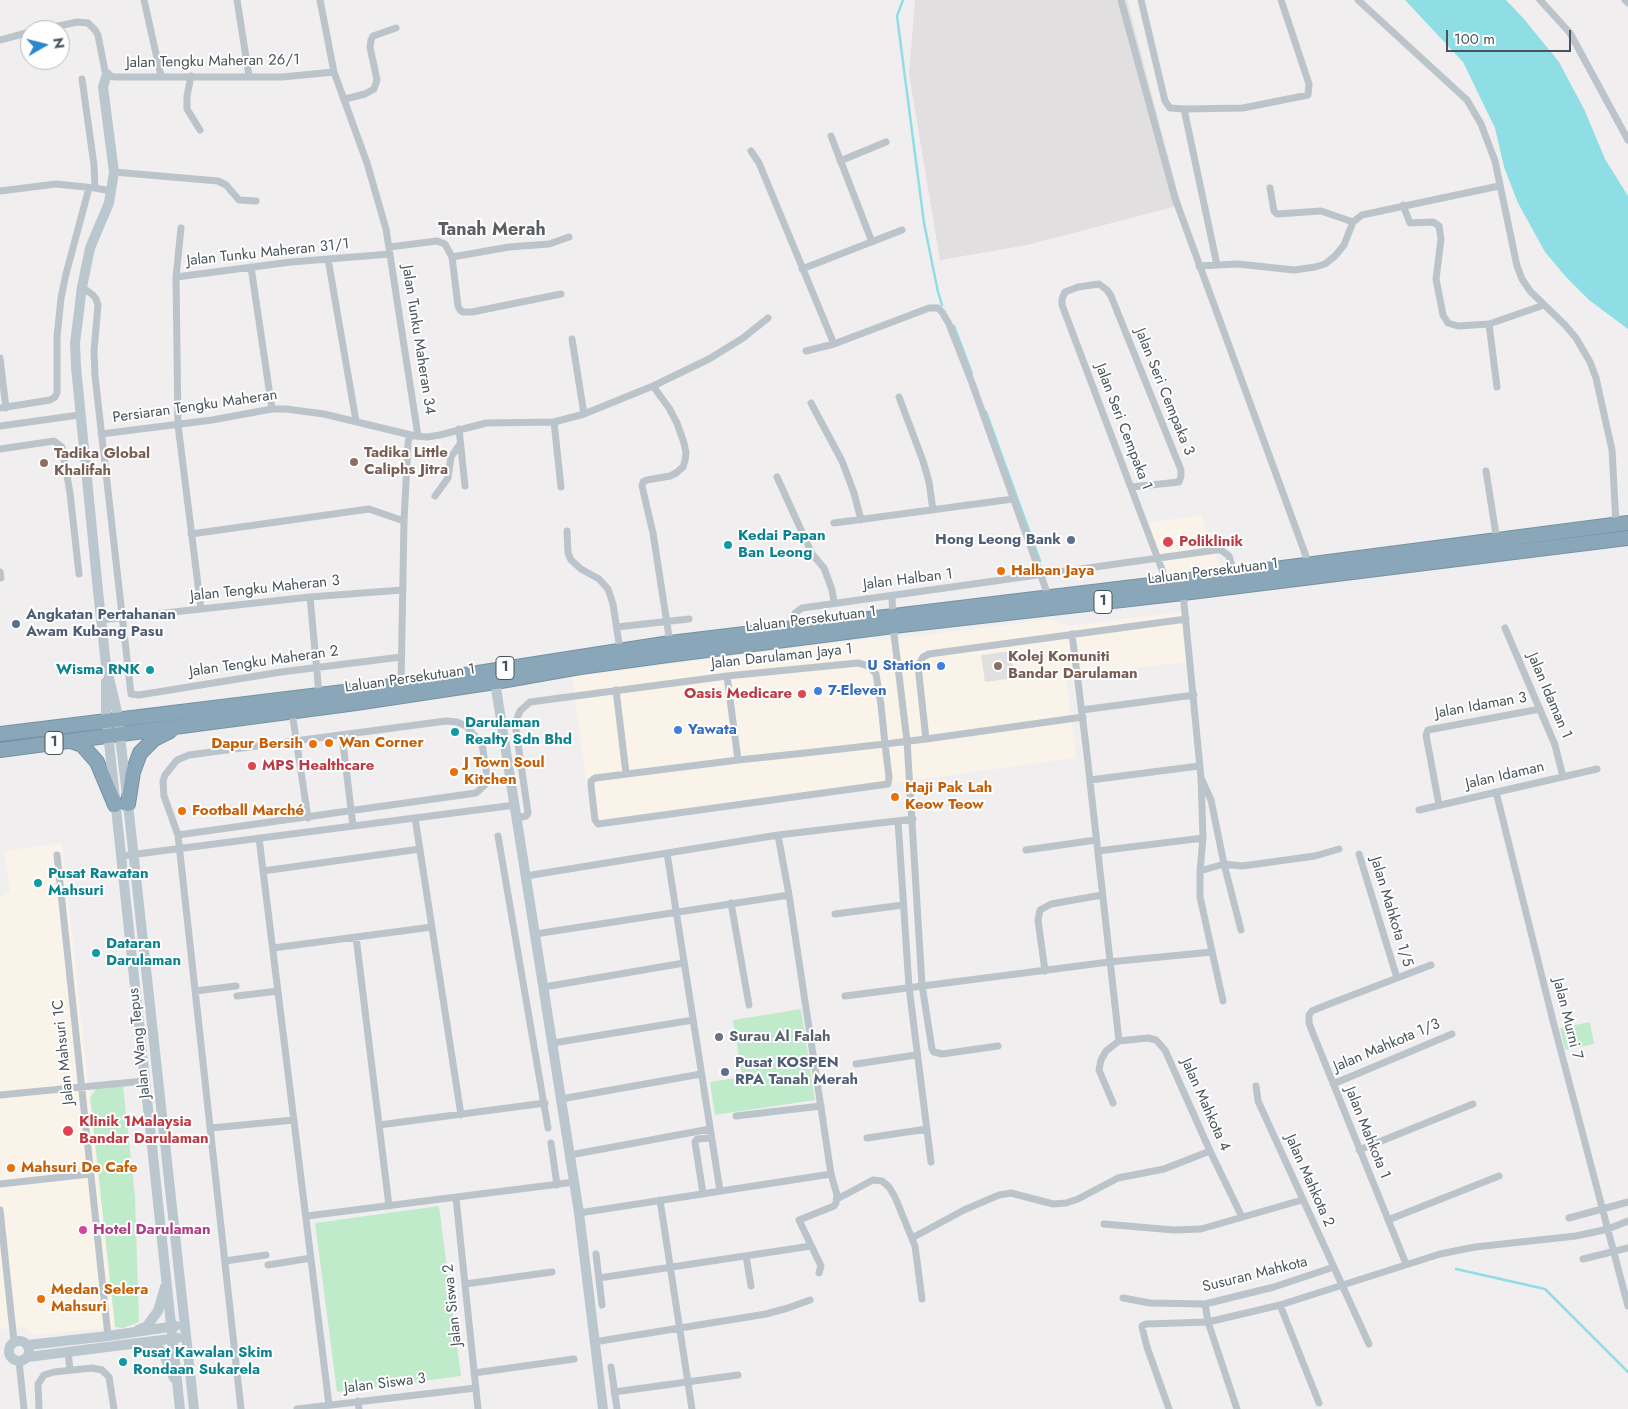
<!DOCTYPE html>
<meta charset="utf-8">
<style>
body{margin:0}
#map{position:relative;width:1628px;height:1409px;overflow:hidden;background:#f1eeef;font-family:Jost,sans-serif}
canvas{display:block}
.north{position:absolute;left:20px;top:20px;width:50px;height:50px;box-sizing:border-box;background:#fff;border:1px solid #b6bbbd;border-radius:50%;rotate:82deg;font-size:14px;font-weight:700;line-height:20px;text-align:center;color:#48545a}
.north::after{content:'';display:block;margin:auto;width:18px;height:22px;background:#2788d1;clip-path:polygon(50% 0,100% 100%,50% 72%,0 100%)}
.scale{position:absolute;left:1446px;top:30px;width:125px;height:22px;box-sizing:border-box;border:2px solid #48545a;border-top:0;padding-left:6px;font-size:15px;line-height:18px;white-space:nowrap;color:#48545a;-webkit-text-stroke:4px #fff;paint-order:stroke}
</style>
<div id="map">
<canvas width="1628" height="1409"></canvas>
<div class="north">N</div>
<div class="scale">100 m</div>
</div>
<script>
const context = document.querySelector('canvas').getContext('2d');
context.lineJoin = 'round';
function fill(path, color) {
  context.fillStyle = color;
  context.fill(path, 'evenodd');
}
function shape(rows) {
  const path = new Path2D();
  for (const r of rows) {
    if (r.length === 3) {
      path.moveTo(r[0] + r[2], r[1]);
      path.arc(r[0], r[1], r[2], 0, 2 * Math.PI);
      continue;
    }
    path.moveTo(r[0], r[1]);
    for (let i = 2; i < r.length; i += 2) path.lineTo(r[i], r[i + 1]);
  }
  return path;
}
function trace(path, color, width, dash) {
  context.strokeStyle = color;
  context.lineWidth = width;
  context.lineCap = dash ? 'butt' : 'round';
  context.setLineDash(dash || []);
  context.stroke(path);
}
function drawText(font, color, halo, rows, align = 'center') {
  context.font = font + ' Jost,sans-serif';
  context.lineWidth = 4;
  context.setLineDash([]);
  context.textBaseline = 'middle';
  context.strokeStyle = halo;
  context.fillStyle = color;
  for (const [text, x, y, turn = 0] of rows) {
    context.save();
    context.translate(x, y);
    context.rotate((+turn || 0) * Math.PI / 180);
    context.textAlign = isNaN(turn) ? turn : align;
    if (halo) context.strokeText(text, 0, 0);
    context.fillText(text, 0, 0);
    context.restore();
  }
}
fill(shape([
 [1201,515,1220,568,1159,575,1140,524],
 [1187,611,1193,661,1066,677,1076,758,592,824,572,677,872,638,879,641,1050,619,1067,626],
 [62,843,115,1327,34,1335,23,1327,0,1329,0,898,10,891,4,851]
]), '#faf3e9');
fill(shape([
 [915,0,1127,0,1181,205,1027,245,940,260,909,74],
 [1011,651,1015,678,985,682,981,655]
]), '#e1dfe0');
fill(shape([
 [801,1009,815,1100,715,1115,710,1082,742,1077,733,1020],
 [1590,1022,1594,1044,1565,1050,1560,1028],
 [123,1086,135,1196,139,1322,123,1328,115,1327,90,1097,97,1088],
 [439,1206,461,1376,337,1392,315,1223]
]), '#c0ebcb');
fill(shape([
 [1405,0,1506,0,1524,19,1559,62,1585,111,1605,159,1628,196,1628,329,1589,300,1566,277,1545,252,1518,203,1504,167,1495,128,1463,62]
]), '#90dee5');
trace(shape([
 [903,0,897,16,924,223,938,292,942,305],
 [954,326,972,374],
 [986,412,1040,561],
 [1456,1269,1545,1289,1628,1372]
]), '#90dee5', 2.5);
const highway = shape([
 [0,734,401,685,670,643,1167,583,1628,523],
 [71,741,82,745,97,762,115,805],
 [0,750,356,703,495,682,580,667,668,655,893,626,1183,593,1628,538],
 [128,804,133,772,140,753,154,739,170,731]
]);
trace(highway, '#7592a5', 16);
trace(shape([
 [144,0,161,76],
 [237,0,249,76],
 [320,0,334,72,367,163,386,229,418,436],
 [1121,0,1175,198,1310,567],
 [1141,0,1165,101,1170,108,1184,109,1217,265],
 [1358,0,1467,100,1481,124,1495,161,1517,266,1522,279,1530,291,1565,325,1576,338,1590,362,1596,378,1612,450,1616,524],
 [1540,0,1570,33,1628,140],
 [1625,0,1628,3],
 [40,30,77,22,88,23,95,30,98,35,105,71,110,76,115,77,282,77,334,72],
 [0,40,30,32],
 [191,76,187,96,187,109,200,130],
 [82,79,94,165,95,188],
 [345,99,365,94,374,89,377,80,370,47,371,40,373,36,396,28],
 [1184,109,1243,108,1308,95,1309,84,1281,0],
 [831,136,872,242],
 [751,151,759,163,834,344],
 [840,161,886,142],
 [114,172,218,181,226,185,239,200,256,201],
 [1270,188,1274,211,1277,214,1321,211,1353,222],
 [0,191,56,184,95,188,111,191],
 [1403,205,1410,223,1433,222,1439,226,1441,239,1436,279,1443,315,1448,323,1458,326,1489,324,1544,305],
 [181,228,176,277,178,425,201,609],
 [389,247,437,241,445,244,452,257,458,306,460,310,463,312,472,312,561,294],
 [452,257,509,247,549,244,569,237],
 [328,259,356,421],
 [1199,266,1238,264,1294,270,1315,267,1325,264,1335,256,1344,245,1353,222,1362,215,1499,186],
 [251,267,272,409],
 [802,269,902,230],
 [176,277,291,262,390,254],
 [82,287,93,295,96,299,98,305,94,351,95,376,131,694,139,695,281,672,401,657],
 [1489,324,1497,387],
 [572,339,584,414],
 [806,351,834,344,929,308,938,308,942,312,949,324,972,383,1049,598],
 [0,358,6,408],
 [653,386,669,408,677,423,684,443,686,453,685,461,683,467,676,473,670,476,647,480,643,482,642,486,653,533,670,643],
 [899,397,923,461,929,482,933,510],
 [811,403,842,461,854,493,861,520],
 [0,408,50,400,55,397,57,393,57,337,61,298,66,274,89,188],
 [554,422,561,487],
 [0,426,79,415],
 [459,429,465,486],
 [101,434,212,420,272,409,286,409,324,414,415,436,427,437,440,435,486,423,554,422,584,414,653,386,709,359,743,338,768,318],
 [0,449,54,441,62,447,70,493,79,574],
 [1486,471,1497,541],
 [777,477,812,554,824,568,832,590,834,602],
 [1131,487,1179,482,1181,476,1181,470,1111,296,1107,290,1099,284,1078,287,1065,292,1062,299,1062,305,1167,583],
 [435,496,448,478,451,457,460,444],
 [834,523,1013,499],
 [567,531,568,553,571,560,581,569,599,579,608,589,613,604,620,650],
 [191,534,369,509,404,521],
 [0,572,1,578],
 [1183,593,1201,778,1203,838,1200,871,1200,897,1223,1001],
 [892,596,893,626,907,741,922,985,932,1049,934,1052,942,1054,998,1046],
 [310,597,319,694],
 [101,620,310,597,402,590],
 [617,627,689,619],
 [795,628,795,613,802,608,1216,550,1221,550,1229,556,1234,574],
 [1505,628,1555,745,1563,777],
 [1072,634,1086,746,1119,1041],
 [727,676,738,760],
 [401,685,404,521,408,443,410,435],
 [616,690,626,773],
 [1082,710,1194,695],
 [292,712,308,818],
 [342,735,353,826],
 [926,739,918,666,923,657,929,654,1186,619],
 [1090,780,1199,766],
 [1202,780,1211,800,1224,864,1241,930],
 [1496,792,1553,1021,1628,1306],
 [1439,805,1426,735,1428,730,1540,709],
 [1419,810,1597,769],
 [415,818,461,1115],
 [517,818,526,816,528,813,515,723,520,711,530,702,727,676,858,663,869,666,876,674,881,705,885,744,889,777,888,784,598,824,595,820,591,786,591,781,595,778,738,760,805,753,885,744,926,739,1083,717],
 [898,821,909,987,931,1162],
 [178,835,476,793,485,785,487,776,482,744,466,726,457,722,446,721,189,755,177,760,165,775,163,781,164,796,178,835,241,1409],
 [778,835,789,895,831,1174,837,1195,836,1203,834,1206,799,1220,821,1266,819,1273],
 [498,836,548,1128],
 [259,838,329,1405],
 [1026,850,1096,840],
 [1098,851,1203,838],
 [667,853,720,1191],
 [1359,854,1397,978],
 [57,855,108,1336],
 [122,856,515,805],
 [263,871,420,849],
 [1200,871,1224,864,1242,866,1315,856,1339,849],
 [526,876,778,835,913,819],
 [731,903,749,1005],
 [835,914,903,905],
 [535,934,789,895],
 [356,937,389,1206],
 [273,948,432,927],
 [1045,971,1038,920,1040,910,1051,904,1102,895],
 [544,987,684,963],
 [195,991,236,986],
 [237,996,278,991],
 [845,996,1109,962,1212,952],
 [553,1043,693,1020],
 [856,1064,916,1055],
 [1333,1084,1452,1034],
 [1256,1086,1258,1101,1369,1344],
 [0,1095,144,1081],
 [561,1099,701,1074],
 [1113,1103,1099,1070,1101,1060,1106,1051,1119,1041,1148,1038,1156,1040,1165,1050,1210,1151,1242,1217],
 [736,1116,821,1106],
 [379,1125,545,1103],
 [211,1128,294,1120],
 [867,1138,927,1129],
 [551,1143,557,1185],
 [1359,1150,1473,1104],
 [570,1155,710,1129],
 [0,1184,90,1174],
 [703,1194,695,1142,697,1139,711,1138],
 [456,1198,478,1409],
 [837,1199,873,1180,882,1181,889,1187,895,1197,915,1246,922,1299],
 [660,1200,692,1409],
 [0,1210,14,1341],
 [579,1213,831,1174],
 [307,1216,575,1182],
 [1569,1218,1628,1202],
 [1388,1220,1499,1176],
 [1104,1224,1174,1230,1201,1229,1302,1200],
 [912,1238,964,1210,999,1195,1011,1193,1053,1204,1066,1203,1078,1199,1118,1178,1164,1169,1210,1151],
 [596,1254,602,1305],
 [746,1256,751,1286],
 [1583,1259,1628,1248],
 [225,1261,266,1255],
 [1406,1264,1314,1036,1309,1023,1309,1015,1312,1011,1324,1006,1431,965],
 [268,1265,311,1258],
 [599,1278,811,1246],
 [465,1284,552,1272],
 [1123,1298,1150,1303,1205,1304,1274,1287,1334,1267],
 [1205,1304,1208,1322,1237,1409],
 [1280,1305,1319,1403],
 [594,1342,766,1314,788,1308,810,1300],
 [68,1352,70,1370],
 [19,1361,24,1409],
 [611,1367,617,1409],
 [474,1373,574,1359],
 [614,1392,738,1375],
 [358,1401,359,1409],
 [39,1409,38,1384,44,1375,54,1372,92,1368,102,1370,109,1377,114,1409],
 [297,1409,476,1388],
 [1169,1409,1147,1347,1143,1331,1142,1326,1146,1324,1208,1322,1280,1305,1440,1254,1475,1247,1576,1236,1608,1229,1628,1221]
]), '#bbc4ca', 7);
trace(shape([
 [107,74,103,87,114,172,109,203,90,248,82,287,75,343,76,367,98,591,106,665,117,712,128,804,194,1409],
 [106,682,106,714,180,1409],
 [495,682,579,1213,603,1409],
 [138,1330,147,1326,158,1311,165,1287],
 [19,1351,10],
 [146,1344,157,1346,163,1353,174,1378],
 [28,1345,108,1336,176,1326],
 [28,1357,178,1338]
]), '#bbc7cf', 10);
trace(highway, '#8aa7b9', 14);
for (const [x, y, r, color] of [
 [354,462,5,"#8d6e63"],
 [44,463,5,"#8d6e63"],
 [1071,540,5,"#5c6f8a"],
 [1168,542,6,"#e0444e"],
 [728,545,5,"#0f9aa8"],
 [1001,571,5,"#e8710a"],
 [16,624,5,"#5c6f8a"],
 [941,666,5,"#3f7fe0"],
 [998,666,5,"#8d6e63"],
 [150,670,5,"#0f9aa8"],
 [818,691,5,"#3f7fe0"],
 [802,694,5,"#e0444e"],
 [678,730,5,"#3f7fe0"],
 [455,732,5,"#0f9aa8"],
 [329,743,5,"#e8710a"],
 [313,744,5,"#e8710a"],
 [252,766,5,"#e0444e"],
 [454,772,5,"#e8710a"],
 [895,797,5,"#e8710a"],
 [182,811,5,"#e8710a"],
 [38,883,5,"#0f9aa8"],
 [96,953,5,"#0f9aa8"],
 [719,1037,5,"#6b7280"],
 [725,1072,5,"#5c6f8a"],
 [68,1131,6,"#e0444e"],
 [11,1168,5,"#e8710a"],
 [83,1230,5,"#d1479c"],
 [41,1299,5,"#e8710a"],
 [123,1362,5,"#0f9aa8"]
]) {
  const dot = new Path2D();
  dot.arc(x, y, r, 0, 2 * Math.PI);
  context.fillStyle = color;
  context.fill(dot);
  trace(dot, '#fff', 2);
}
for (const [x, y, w] of [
 [1103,602,18],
 [505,668,18],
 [54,743,18]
]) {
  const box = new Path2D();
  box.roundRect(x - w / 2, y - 11.5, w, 23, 4);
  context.fillStyle = '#fff';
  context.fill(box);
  trace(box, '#48545a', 1);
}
drawText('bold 14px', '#48545a', null, [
 ["1",1103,602],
 ["1",505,668],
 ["1",54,743]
]);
drawText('15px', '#48545a', '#fff', [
 ["Jalan Tengku Maheran 26/1",213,62,-1],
 ["Jalan Tunku Maheran 31/1",268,253,-6],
 ["Jalan Tunku Maheran 34",418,340,81],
 ["Jalan Seri Cempaka 3",1164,392,68],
 ["Persiaran Tengku Maheran",195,407,-8],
 ["Jalan Seri Cempaka 1",1123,427,69],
 ["Laluan Persekutuan 1",1213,572,-7],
 ["Jalan Halban 1",908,580,-7],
 ["Jalan Tengku Maheran 3",265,589,-6],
 ["Laluan Persekutuan 1",811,620,-7],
 ["Jalan Darulaman Jaya 1",782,657,-6],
 ["Jalan Tengku Maheran 2",264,662,-8],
 ["Laluan Persekutuan 1",410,679,-8],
 ["Jalan Idaman 1",1549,696,67],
 ["Jalan Idaman 3",1481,706,-10],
 ["Jalan Idaman",1505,776,-13],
 ["Jalan Mahkota 1/5",1391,912,73],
 ["Jalan Murni 7",1567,1019,76],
 ["Jalan Wang Tepus",140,1043,-96],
 ["Jalan Mahkota 1/3",1387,1046,-23],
 ["Jalan Mahsuri 1C",64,1052,-96],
 ["Jalan Mahkota 4",1205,1105,66],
 ["Jalan Mahkota 1",1367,1133,68],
 ["Jalan Mahkota 2",1309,1181,66],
 ["Susuran Mahkota",1255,1275,-14],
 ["Jalan Siswa 2",453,1305,-96],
 ["Jalan Siswa 3",385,1384,-7]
]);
drawText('bold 15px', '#785e54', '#fff', [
 ["Tadika Little",364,453],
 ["Caliphs Jitra",364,470],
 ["Tadika Global",54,454],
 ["Khalifah",54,471],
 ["Kolej Komuniti",1008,657],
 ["Bandar Darulaman",1008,674]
], 'left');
drawText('bold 15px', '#0d838f', '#fff', [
 ["Kedai Papan",738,536],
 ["Ban Leong",738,553],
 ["Wisma RNK",140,670,"right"],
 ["Darulaman",465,723],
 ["Realty Sdn Bhd",465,740],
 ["Pusat Rawatan",48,874],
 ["Mahsuri",48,891],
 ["Dataran",106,944],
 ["Darulaman",106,961],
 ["Pusat Kawalan Skim",133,1353],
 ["Rondaan Sukarela",133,1370]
], 'left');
drawText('bold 15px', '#4e5e75', '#fff', [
 ["Hong Leong Bank",1061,540,"right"],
 ["Angkatan Pertahanan",26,615],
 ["Awam Kubang Pasu",26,632],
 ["Pusat KOSPEN",735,1063],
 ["RPA Tanah Merah",735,1080]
], 'left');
drawText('bold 15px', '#be3a42', '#fff', [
 ["Poliklinik",1179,542],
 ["Oasis Medicare",792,694,"right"],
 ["MPS Healthcare",262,766],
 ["Klinik 1Malaysia",79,1122],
 ["Bandar Darulaman",79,1139]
], 'left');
drawText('bold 15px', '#c56008', '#fff', [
 ["Halban Jaya",1011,571],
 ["Wan Corner",339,743],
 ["Dapur Bersih",303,744,"right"],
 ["J Town Soul",464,763],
 ["Kitchen",464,780],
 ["Haji Pak Lah",905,788],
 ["Keow Teow",905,805],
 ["Football Marché",192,811],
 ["Mahsuri De Cafe",21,1168],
 ["Medan Selera",51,1290],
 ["Mahsuri",51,1307]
], 'left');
drawText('bold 15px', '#366cbe', '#fff', [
 ["U Station",931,666,"right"],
 ["7-Eleven",828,691],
 ["Yawata",688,730]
], 'left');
drawText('bold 15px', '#5b616d', '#fff', [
 ["Surau Al Falah",729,1037]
], 'left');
drawText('bold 15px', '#b23c85', '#fff', [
 ["Hotel Darulaman",93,1230]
], 'left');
drawText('bold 18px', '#5b5f62', '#fff', [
 ["Tanah Merah",492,231]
]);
</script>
